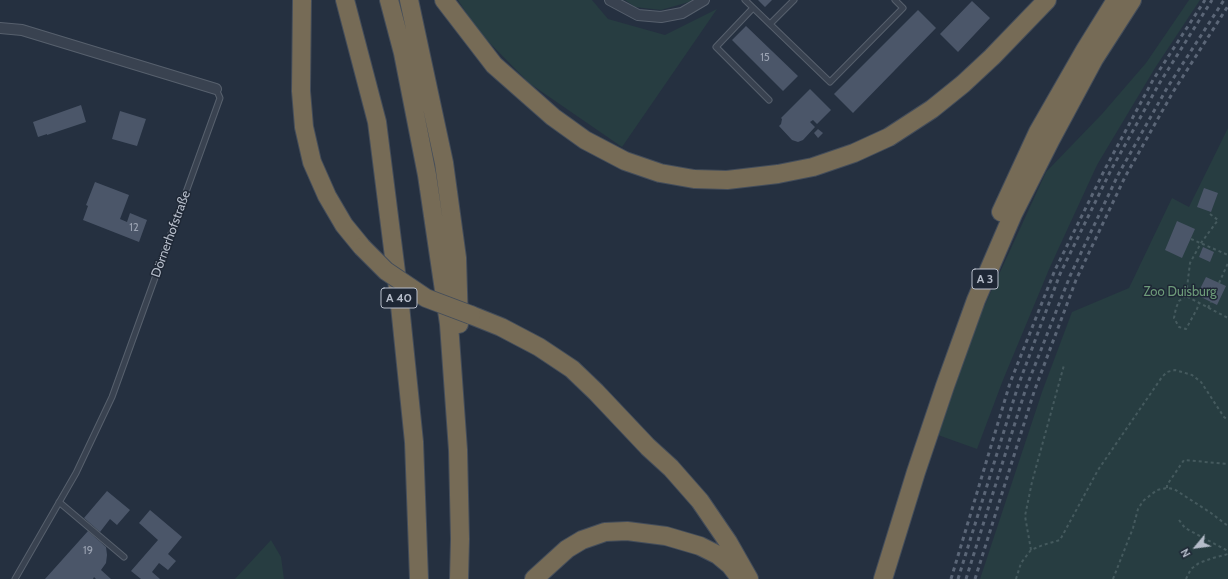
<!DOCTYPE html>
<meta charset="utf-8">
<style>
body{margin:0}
#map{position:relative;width:1228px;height:579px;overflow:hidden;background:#253040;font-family:Cabin,sans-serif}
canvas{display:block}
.north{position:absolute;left:1176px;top:527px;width:40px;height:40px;-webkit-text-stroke:3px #1e2735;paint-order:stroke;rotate:241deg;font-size:11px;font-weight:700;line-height:16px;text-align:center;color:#b6bdca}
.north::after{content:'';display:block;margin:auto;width:14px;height:18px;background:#b6bdca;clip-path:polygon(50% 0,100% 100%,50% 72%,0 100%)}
</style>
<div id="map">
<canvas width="1228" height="579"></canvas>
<div class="north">N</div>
</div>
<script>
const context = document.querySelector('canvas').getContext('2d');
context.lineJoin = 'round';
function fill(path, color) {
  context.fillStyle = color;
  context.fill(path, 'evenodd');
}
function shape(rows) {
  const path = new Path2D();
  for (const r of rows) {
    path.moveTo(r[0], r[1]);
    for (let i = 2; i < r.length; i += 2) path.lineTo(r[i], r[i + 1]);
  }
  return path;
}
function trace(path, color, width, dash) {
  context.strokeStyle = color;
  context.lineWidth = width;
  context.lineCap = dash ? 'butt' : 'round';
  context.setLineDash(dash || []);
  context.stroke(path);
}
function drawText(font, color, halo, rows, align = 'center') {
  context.font = font + ' Cabin,sans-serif';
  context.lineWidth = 3;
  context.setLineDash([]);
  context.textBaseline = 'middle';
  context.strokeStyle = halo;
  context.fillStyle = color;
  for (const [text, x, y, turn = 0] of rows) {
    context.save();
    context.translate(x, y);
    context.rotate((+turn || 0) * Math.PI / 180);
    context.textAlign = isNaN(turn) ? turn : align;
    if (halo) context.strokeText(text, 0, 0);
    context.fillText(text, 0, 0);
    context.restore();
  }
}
fill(shape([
 [458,0,592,0,608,19,665,35,717,9,622,147,529,83,478,31],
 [625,0,692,0,689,2,661,10,635,7],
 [1189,0,1200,0,1155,68,1097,165,1050,267,1003,380,977,449,938,435,978,320,1046,172,1102,114,1146,63],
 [1228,128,1228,579,980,579,1042,392,1072,312,1129,288,1172,198,1189,207],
 [271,540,281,557,284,579,235,579]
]), '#273d41');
fill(shape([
 [758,0,772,0,765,7],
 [972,1,990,18,958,52,940,34],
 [918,10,936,28,853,113,834,94],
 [746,26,798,76,783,91,732,40],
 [810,89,831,110,817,124,813,120,810,122,815,127,803,140,798,142,792,140,779,126,781,124,782,119,781,118],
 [81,105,86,122,47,135,47,134,38,137,33,122],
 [120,111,146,119,137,146,112,139],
 [818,129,823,133,818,138,814,133],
 [95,182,129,195,120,219,127,222,130,213,147,220,139,242,83,220,88,206,86,205],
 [1204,188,1218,193,1211,212,1197,207],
 [1177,221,1195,229,1182,258,1165,250],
 [1203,247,1214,252,1210,262,1199,257],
 [1206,277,1226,286,1217,305,1197,295],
 [107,491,130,510,117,525,110,519,100,532,84,518],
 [150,510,182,537,168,554,176,561,168,570,159,563,152,572,160,579,141,579,131,571,158,540,139,523],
 [88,531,106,547,107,555,106,563,101,570,111,579,96,579,94,577,93,579,45,579]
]), '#4b5669');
const lane = shape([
 [745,0,830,82,903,8,895,0],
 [753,8,716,47,769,100],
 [770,24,794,0],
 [59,502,124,557],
 [15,579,76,473,112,397,220,98,216,89]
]);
const street = shape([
 [610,0,638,15,661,17,682,13,704,0],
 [0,28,22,30,216,89]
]);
const highway = shape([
 [302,0,301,91,304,127,312,162,327,196,344,225,362,247],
 [345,0,377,122,399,296,414,442,419,579],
 [389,0,403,53,427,175,449,324,458,450,460,539,459,579],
 [409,0,444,163,457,258,459,324],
 [444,0,494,65,553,117,585,140,625,161,660,173,694,179,727,180,778,174,813,167,854,153,889,137,932,109,963,84,992,57,1047,0],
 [1001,212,1038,132,1085,50,1116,0],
 [471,315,501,327,539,347,572,369,596,392,648,447,671,468,700,501,728,542,749,579],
 [534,579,567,549,582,540,605,532,627,531,666,536,700,546,718,555,730,565,740,578],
 [883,579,916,472,945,386,976,300,1013,214,1051,139,1094,59,1132,0]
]);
trace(lane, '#57606d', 7);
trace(street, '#57606d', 12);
trace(highway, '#444d5a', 20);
trace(shape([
 [1210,214,1218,220,1201,243,1190,263,1186,296,1228,318],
 [1191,239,1228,255],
 [1219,283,1228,263],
 [1186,296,1179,301,1176,308,1174,318,1179,327,1186,329,1197,309,1199,303],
 [1208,308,1211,302],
 [1167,488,1167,485,1184,460,1228,464],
 [1179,520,1185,528,1228,551],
 [1031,550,1025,516,1032,482,1064,365],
 [1016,579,1021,563,1031,550,1043,545,1060,540,1098,470,1162,377,1167,372,1175,370,1192,375,1201,382,1224,417,1228,420],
 [1113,579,1133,528,1138,509,1143,501,1157,490,1167,488,1174,489,1211,513,1228,526],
 [1186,579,1191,569,1199,563,1213,558,1228,554]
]), '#455a5e', 2, [3, 3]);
trace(lane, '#394250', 5);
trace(street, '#394250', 10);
trace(highway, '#766b56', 18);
trace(shape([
 [951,579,1010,383,1055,270,1105,169,1153,80,1205,0],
 [958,579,1018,386,1060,274,1111,170,1159,84,1212,0],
 [966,579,1026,388,1070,276,1118,175,1167,88,1224,0],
 [975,579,1034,392,1076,280,1125,177,1173,92,1228,6]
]), '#5b6677', 3, [4, 4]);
const highwayBridge = shape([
 [362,247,386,271,426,298,471,315]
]);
trace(highwayBridge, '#444d5a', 20, []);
trace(highwayBridge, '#766b56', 18);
drawText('11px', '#9ba3b2', null, [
 ["15",765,58],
 ["12",134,228],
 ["19",88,551]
]);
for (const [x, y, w] of [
 [985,279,26],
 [399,298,36]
]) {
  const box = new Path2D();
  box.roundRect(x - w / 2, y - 10, w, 20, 3);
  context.fillStyle = '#1e2735';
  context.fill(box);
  trace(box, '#b6bdca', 1);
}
drawText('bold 12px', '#b6bdca', null, [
 ["A 3",985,279],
 ["A 40",399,298]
]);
drawText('13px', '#b6bdca', '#1e2735', [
 ["Dörnerhofstraße",171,234,-70]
]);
drawText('13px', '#6d9b79', '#1e2735', [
 ["Zoo Duisburg",1180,292]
]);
</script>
